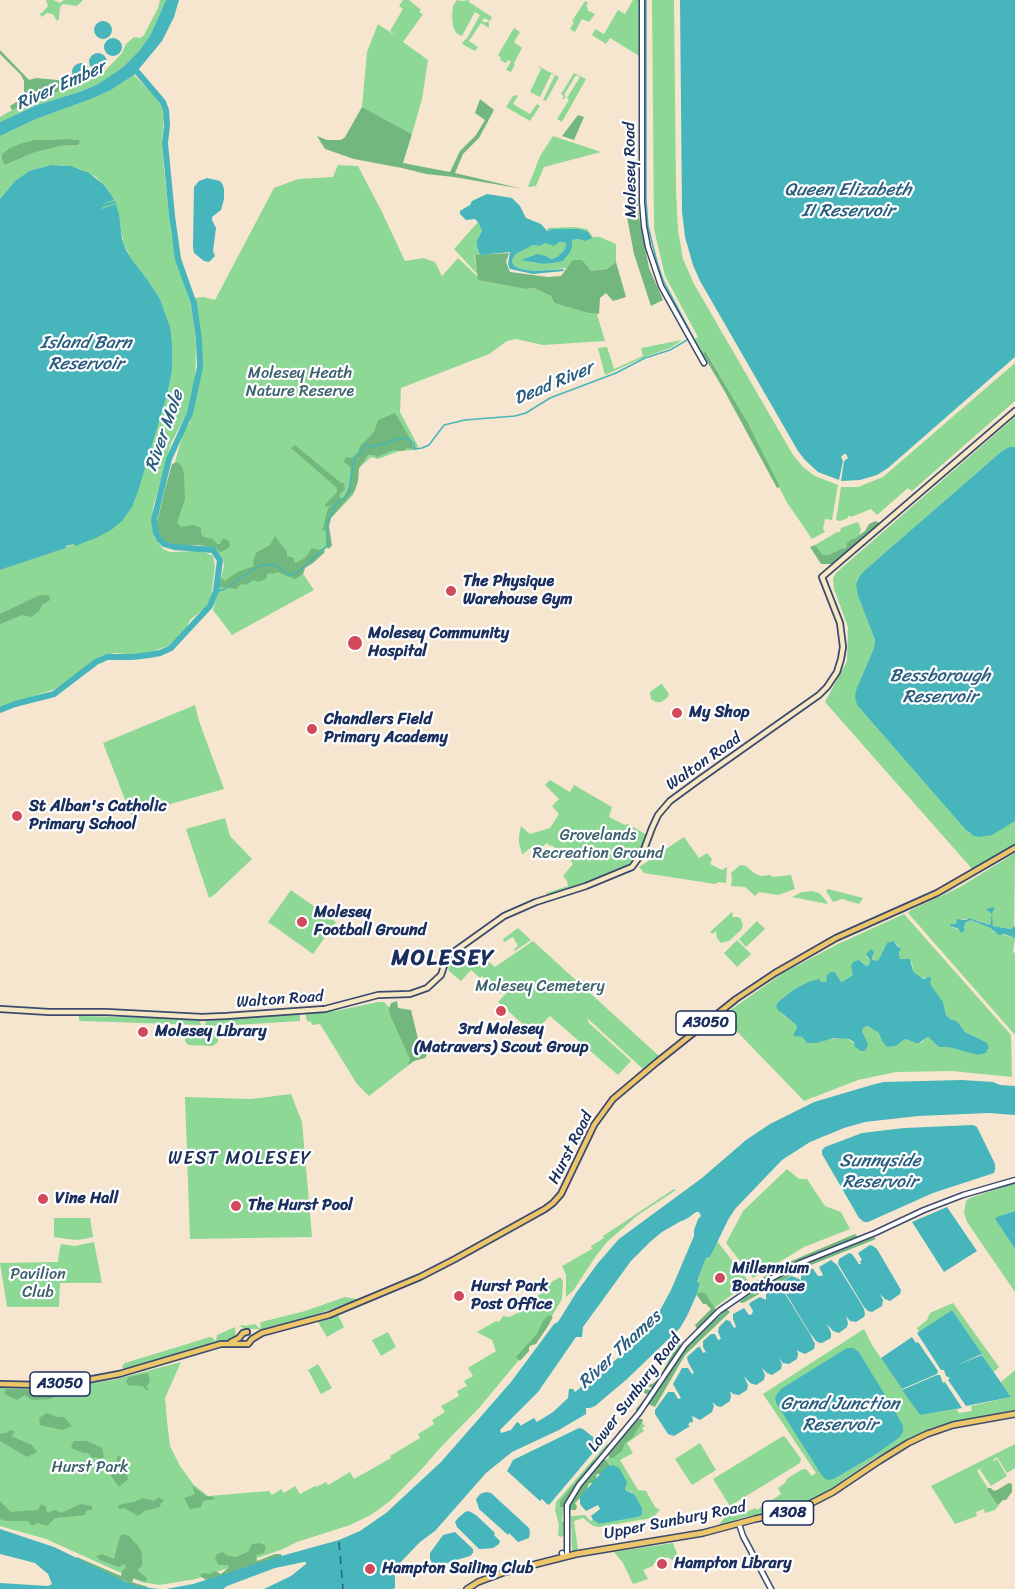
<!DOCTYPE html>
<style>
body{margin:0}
canvas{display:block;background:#f6e6d0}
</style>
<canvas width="1015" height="1589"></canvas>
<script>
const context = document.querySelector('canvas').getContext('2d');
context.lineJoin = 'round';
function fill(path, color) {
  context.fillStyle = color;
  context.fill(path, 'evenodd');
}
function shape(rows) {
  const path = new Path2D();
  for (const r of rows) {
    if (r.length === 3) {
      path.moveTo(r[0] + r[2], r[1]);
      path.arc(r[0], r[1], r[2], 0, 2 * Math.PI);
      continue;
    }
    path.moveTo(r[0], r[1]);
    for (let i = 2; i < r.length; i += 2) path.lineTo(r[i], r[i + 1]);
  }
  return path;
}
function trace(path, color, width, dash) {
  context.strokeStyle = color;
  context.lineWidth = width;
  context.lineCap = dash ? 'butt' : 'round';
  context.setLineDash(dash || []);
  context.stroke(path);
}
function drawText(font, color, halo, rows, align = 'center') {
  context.font = font + ' Sriracha,sans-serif';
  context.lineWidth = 4.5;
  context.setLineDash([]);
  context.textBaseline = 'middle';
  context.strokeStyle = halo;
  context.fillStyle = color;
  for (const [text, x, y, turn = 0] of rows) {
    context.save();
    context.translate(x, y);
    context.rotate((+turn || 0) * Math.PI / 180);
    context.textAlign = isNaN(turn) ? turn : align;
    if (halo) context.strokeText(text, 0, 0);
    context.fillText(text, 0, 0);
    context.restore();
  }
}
fill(shape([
 [46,0,53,0,60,3,64,0,83,0,77,6,63,4,60,7,59,19,57,21,53,14,47,13,42,17,39,13,42,13,48,6],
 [160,0,166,0,151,34,140,50,122,68,98,84,82,91,37,105,0,122,0,117,12,110,32,103,79,82,84,82,90,80,105,71,122,53,126,44,134,37,140,38,144,35,158,8],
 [403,0,409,0,421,10,419,12,423,14,403,42,428,60,422,99,412,134,362,107,367,52,378,24,396,36,390,31,403,9,399,6],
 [457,0,462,1,469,0,469,2,492,17,490,21,484,18,482,22,489,22,489,28,481,23,469,41,478,47,475,51,462,44,465,39,466,40,480,15,475,12,462,36,456,33,453,26,452,16,453,6],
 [633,0,640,0,639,56,610,38,606,44,592,35,595,29,604,34,618,10,625,14],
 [652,0,674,0,676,190,678,230,683,259,694,284,793,455,803,467,815,476,838,485,832,520,825,519,823,529,825,532,812,539,786,501,770,467,748,423,707,353,702,353,694,339,698,337,665,276,654,229],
 [585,1,588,3,586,6,588,8,587,10,595,14,589,22,582,19,575,32,570,29,574,22,572,21],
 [514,28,520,32,514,42,522,48,514,63,515,64,511,72,506,70,511,61,508,60,506,63,500,60,501,58,498,55],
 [538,66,559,77,546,101,543,100,555,75,551,74,540,97,530,92,541,69],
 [574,73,586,79,562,122,557,119,569,100,567,98,580,77,576,75,564,95,566,96,564,99,562,99,564,96,561,94],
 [134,75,155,96,162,106,164,116,162,141,164,169,171,234,179,269,192,309,196,344,195,385,188,411,171,443,153,508,152,527,154,537,163,549,170,552,202,551,213,556,215,566,211,597,206,607,190,620,185,630,170,645,151,652,134,655,116,653,101,656,55,689,0,707,0,570,66,548,66,547,74,544,75,545,167,395,172,371,172,343,167,318,160,299,147,279,133,261,124,245,116,205,101,209,101,208,104,206,115,203,111,202,85,211,85,209,110,193,103,184,96,177,80,169,62,165,51,165,29,171,15,181,0,199,0,136,36,119,91,99,111,90],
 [70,139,79,140,79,142,78,145,60,146,33,153,5,165,34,140],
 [517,95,518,96,513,104,530,114,537,104,540,106,530,121,506,107,513,96],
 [553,136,601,152,544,167,536,186,528,187,540,156],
 [338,165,358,166,382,212,405,261,423,258,435,262,442,276,458,258,478,277,478,280,525,289,534,288,551,296,554,303,588,313,597,314,605,341,543,345,516,339,507,341,489,354,401,388,400,412,418,446,416,450,399,451,378,459,371,457,359,468,357,484,353,495,331,518,327,533,329,546,296,576,303,574,314,590,232,635,213,610,224,566,223,558,215,549,203,544,172,540,168,487,184,430,191,421,189,420,196,396,201,365,198,322,194,298,203,297,215,300,274,188,298,179,333,177],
 [478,222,482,231,477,240,477,246,480,255,474,255,478,275,454,249],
 [572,227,587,229,593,237,600,237,616,244,616,262,607,269,591,271,574,260,567,268,535,271,521,269,514,266,512,263,513,258,516,254,533,245,540,246,545,243,559,242,566,243,565,249,557,257,553,259,546,256,534,255,523,260,543,264,563,261,572,240,578,239,585,241,567,229,547,231,548,228],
 [682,340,670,348,647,356,605,375,598,348,607,347,614,369,643,356,641,348],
 [1015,363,1015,401,912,491,908,488,877,515,871,509,851,517,850,516,848,516,848,518,840,521,836,520,841,487,858,487,883,477],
 [1015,417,1015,447,1009,447,1002,451,865,570,857,580,858,596,875,640,874,648,856,690,857,705,969,833,981,837,987,836,1015,821,1015,844,973,870,825,702,847,661,848,627,834,589,833,578,837,572],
 [858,522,861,529,859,536,854,539,852,539,842,550,840,549,829,555,823,555,815,545,837,532,840,532,841,528],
 [661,684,662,684,669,694,667,698,661,702,656,702,651,699,650,692],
 [195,705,199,721,224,789,131,815,103,743],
 [550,780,570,792,574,785,612,807,609,817,625,825,628,824,647,835,644,846,631,863,620,869,577,887,547,895,546,893,568,886,567,881,563,876,573,864,562,848,558,851,552,845,550,846,547,843,542,847,539,845,529,849,523,854,522,854,519,843,519,835,521,826,530,834,550,828,559,814,552,806,559,799,545,785],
 [225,818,230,836,252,859,214,895,209,898,186,829],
 [684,837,699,858,707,853,712,859,710,864,722,870,727,867,726,883,719,882,715,884,644,873,639,867],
 [1015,853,1014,927,1011,929,994,926,991,920,990,925,976,920,962,919,957,920,956,924,951,927,957,929,965,928,965,923,971,920,990,928,994,932,1015,938,1013,951,1015,954,1015,1035,908,913,911,910,960,887],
 [740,865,746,866,754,873,761,876,770,875,773,877,791,875,795,889,778,895,759,892,755,896,745,887,731,886,732,878,731,873],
 [828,889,863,898,859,904,842,899,833,902,826,891],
 [291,890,336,922,313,954,268,922],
 [812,891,819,893,825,899,828,904,792,897,802,892],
 [732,912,733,914,732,917,738,917,741,919,743,926,741,930,729,941,721,943,717,938,716,931,712,934,710,932],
 [904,914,1011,1035,1012,1077,952,1071,896,1072,858,1080,804,1101,722,1016,783,973,840,943],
 [895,943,899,947,900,959,912,962,913,971,918,976,927,979,934,992,940,998,944,1005,946,1015,950,1019,957,1021,965,1032,984,1041,988,1045,988,1051,984,1051,985,1053,978,1055,948,1047,939,1047,928,1037,921,1043,916,1043,905,1039,896,1046,888,1047,882,1041,880,1033,868,1026,864,1027,862,1031,868,1044,867,1048,855,1044,848,1039,839,1038,806,1042,802,1037,796,1036,794,1033,797,1028,796,1025,782,1014,779,1001,793,990,808,982,820,980,822,982,826,982,827,977,835,972,841,982,845,980,853,975,861,961,866,966,869,965,870,960,866,956,872,957,875,961,878,961,885,947],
 [757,921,765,929,746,947,739,939],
 [518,928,531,940,515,951,514,949,518,946,513,937,504,942,503,939],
 [737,940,751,954,737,967,724,953],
 [533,941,659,1056,643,1069,587,1018,589,1023,631,1061,618,1075,550,1016,533,1033,498,1002,511,988,509,984,504,984,502,987,501,994,482,976,480,978,471,970,461,981,449,971,448,964,451,959,458,955,463,959,467,957,470,960,474,957,481,964,486,959,495,967],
 [378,1002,384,1002,390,1008,414,1061,369,1096,357,1084,320,1024,312,1025,311,1022,307,1021,305,1013,335,1011],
 [300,1014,300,1021,218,1026,205,1025,206,1020],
 [79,1016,170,1018,185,1020,200,1020,201,1025,81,1021,79,1020],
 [187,1030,216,1030,218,1033,218,1042,213,1046,188,1045,185,1041,185,1032],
 [291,1094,302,1122,312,1237,190,1239,185,1097,251,1099],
 [787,1169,799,1179,807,1179,825,1206,841,1212,850,1229,804,1247,753,1278,726,1243,743,1211],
 [1015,1183,1015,1211,996,1217,995,1219,1015,1249,1015,1292,967,1222,964,1212,966,1201,970,1198],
 [674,1189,676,1190,638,1215,607,1242,596,1256,573,1291,566,1297,566,1275,562,1266,592,1249,591,1246,604,1238,603,1236],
 [54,1218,90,1218,93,1237,84,1239,75,1240,54,1237],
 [717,1241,749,1282,714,1308,706,1294,702,1292,696,1294,700,1284,697,1283,706,1258,710,1257],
 [94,1242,102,1283,60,1283,59,1307,7,1307,0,1263,58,1262,59,1253,61,1244,75,1246],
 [560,1277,563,1281,562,1299,543,1331,479,1408,441,1447,420,1471,390,1501,371,1515,350,1525,297,1542,283,1549,196,1579,159,1585,141,1582,46,1539,0,1526,0,1388,53,1389,113,1380,181,1362,165,1398,167,1421,170,1446,180,1466,193,1484,208,1496,269,1491,272,1495,281,1489,284,1493,295,1486,300,1494,315,1486,316,1487,326,1482,328,1485,350,1472,354,1479,391,1458,390,1456,420,1438,418,1434,434,1424,432,1420,445,1412,441,1406,459,1396,457,1391,467,1386,464,1381,473,1376,468,1368,496,1351,492,1340,477,1332,496,1321,499,1322,503,1316,510,1317,534,1303,532,1299,542,1293,540,1289],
 [345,1297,356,1299,357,1300,301,1320,263,1329,246,1329,239,1326,244,1325,245,1326,255,1324,259,1328,261,1327,260,1323,261,1322,305,1311],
 [953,1303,999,1367,995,1371,993,1371,952,1310,919,1332,917,1328,927,1320,930,1313],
 [338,1315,344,1327,327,1337,318,1322],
 [235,1327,236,1336,232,1339,212,1344,126,1369,123,1368,122,1366,125,1363,210,1337,213,1338,214,1341,216,1340,217,1335],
 [864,1329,872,1345,920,1415,957,1409,959,1413,972,1411,971,1406,1011,1397,1001,1382,1015,1370,1015,1410,953,1422,929,1429,877,1457,820,1496,806,1503,786,1510,745,1517,719,1525,725,1517,739,1508,744,1513,755,1508,757,1510,781,1494,778,1488,784,1484,788,1478,801,1470,806,1469,812,1476,816,1473,763,1394],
 [859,1352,878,1384,899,1438,875,1455,834,1479,822,1476,775,1401],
 [388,1332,396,1347,381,1356,372,1340],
 [318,1364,332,1388,321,1394,308,1370],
 [642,1423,645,1426,642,1428,644,1431,627,1443,633,1453,620,1460,638,1490,646,1491,655,1507,660,1510,652,1518,599,1527,593,1526,583,1518,574,1521,578,1550,572,1551,571,1516,585,1515,591,1521,593,1520,599,1524,638,1517,642,1515,632,1492,625,1490,626,1488,613,1465,610,1466,606,1460],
 [783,1436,786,1438,801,1459,800,1463,730,1506,713,1479],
 [700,1443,716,1470,692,1485,675,1459],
 [608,1444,608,1448,596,1462,594,1461,560,1501,560,1507,563,1508,564,1511,563,1511,562,1521,564,1522,565,1530,565,1535,560,1537,558,1535,559,1525,555,1510,556,1502,606,1445],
 [1015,1444,1015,1468,1007,1473,997,1457,993,1460,994,1461,997,1459,1007,1476,1004,1478,991,1486,980,1470,983,1467,977,1471,988,1488,987,1492,999,1505,995,1510,985,1513,984,1509,976,1512,977,1516,955,1524,931,1486],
 [673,1543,678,1557,672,1560,668,1557,665,1559,666,1562,664,1559,655,1563,653,1565,653,1566,643,1570,648,1579,633,1584,623,1563,614,1552]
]), '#8dd894');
fill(shape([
 [0,50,29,80,36,78,79,82,32,103,12,110,10,106,21,99,24,93,24,81,21,75,0,54],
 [480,99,494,110,479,138,463,154,455,173,523,189,454,177,426,174,402,168,354,159,325,149,317,136,327,140,341,140,345,137,362,107,412,134,403,163,450,172,460,151,476,135,485,120,475,113],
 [578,115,584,117,574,140,562,136],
 [70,139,79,140,80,142,78,145,60,146,33,153,5,165,2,159,2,154,10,148,23,143,34,140],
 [629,184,636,184,639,217,649,268,663,300,651,306,634,254,626,212,630,196],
 [509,253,506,262,510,272,548,277,561,276,573,260,582,260,591,271,607,269,616,262,626,297,613,301,606,293,600,298,599,314,588,313,554,303,551,296,534,288,525,289,478,280,475,255],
 [706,352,748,423,780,487,777,488,725,392,702,353],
 [395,413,410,438,414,449,406,448,406,450,399,451,394,450,377,457,374,455,368,455,359,468,358,481,355,490,331,518,329,526,332,546,328,549,326,544,326,531,322,530,323,528,328,508,333,505,326,507,325,505,337,492,337,488,291,448,295,445,341,483,344,483,345,489,339,495,341,499,344,497,349,487,351,468,343,461,347,457,352,458,358,452,360,446,374,432,378,420],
 [177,462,182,466,184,475,185,499,177,523,181,527,194,525,201,528,201,534,204,537,213,539,217,544,221,544,220,542,224,538,229,541,230,546,227,549,220,552,216,548,198,545,176,546,164,542,158,533,157,522,165,489,172,464],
 [876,521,879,523,879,526,834,564,821,564,810,547,815,545,823,555,829,555,840,549,842,549,846,547,847,543,852,539,854,539,865,531,869,524],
 [275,536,287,552,287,556,294,558,294,561,296,563,305,558,312,548,318,550,323,549,325,552,313,563,305,568,303,574,295,579,277,572,273,574,270,573,267,574,266,579,258,582,254,580,246,585,241,584,236,589,218,587,221,578,225,581,237,572,254,566,253,561,256,553,270,545],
 [40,595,49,595,50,600,42,605,39,611,32,617,22,615,0,624,0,614],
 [397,1001,398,1008,411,1010,420,1047,427,1054,425,1058,414,1061,408,1065,410,1059,390,1015,389,1009,391,1003],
 [855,1234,860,1239,826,1252,755,1287,753,1283,789,1262],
 [874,1237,876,1239,811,1265,765,1290,763,1289,759,1292,759,1294,743,1303,739,1302,754,1291,800,1266],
 [702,1292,706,1294,716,1310,713,1317,698,1331,695,1325,711,1309,706,1304,703,1304,696,1294],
 [727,1309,730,1312,685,1355,655,1407,648,1404,638,1415,636,1414,636,1409,650,1393,646,1394,643,1392,644,1389,651,1390,652,1388,645,1385,645,1383,652,1384,658,1380,670,1358,679,1344,686,1348,700,1333],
 [549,1315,553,1317,548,1326,536,1344,529,1346,529,1351,520,1361,516,1357,537,1334,543,1321],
 [148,1373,150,1382,146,1386,149,1390,146,1390,143,1386,128,1385,126,1381,129,1377],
 [6,1389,53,1390,56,1394,51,1399,32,1400,25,1395,17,1400,4,1394],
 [47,1413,56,1417,64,1417,72,1426,62,1430,40,1425,39,1418],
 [638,1419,642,1419,643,1421,632,1438,625,1443,622,1451,613,1458,610,1458,608,1455,611,1451,606,1447,607,1445,610,1443,614,1448,619,1442,615,1437,619,1431,621,1429,627,1432],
 [10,1430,15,1432,11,1436,32,1445,37,1452,27,1457,0,1441,0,1434,6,1433],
 [74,1441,87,1441,102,1448,104,1457,100,1459,96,1457,92,1458,88,1453,84,1453,73,1449,71,1446],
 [118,1456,127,1459,125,1466,128,1479,119,1487,111,1476],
 [594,1460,599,1465,604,1460,606,1460,610,1466,601,1474,597,1474,596,1476,597,1479,594,1483,589,1483,586,1492,575,1503,577,1506,576,1510,571,1510,565,1506,563,1508,560,1507,560,1501],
 [1009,1483,1012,1484,1012,1492,1006,1500,1003,1500,998,1505,987,1491,988,1488,991,1488,994,1491,997,1490],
 [192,1486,206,1496,214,1497,215,1499,203,1501,201,1507,190,1509,184,1498,195,1494],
 [159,1497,164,1501,161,1503,160,1507,145,1511,138,1516,124,1508,119,1509,118,1505,134,1502,143,1498,154,1501],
 [0,1501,11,1512,38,1510,41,1504,46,1507,47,1513,55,1510,61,1513,81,1504,92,1506,92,1510,87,1510,85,1515,55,1518,47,1526,38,1523,32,1526,28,1521,7,1521,0,1519],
 [124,1534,129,1536,139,1547,142,1554,142,1566,137,1570,147,1578,146,1582,134,1578,132,1582,148,1587,147,1589,128,1586,127,1582,123,1580,117,1584,76,1560,77,1557,121,1576,122,1571,126,1567,124,1564,119,1567,100,1560,96,1556,102,1554,114,1559,120,1536],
 [260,1543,266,1546,264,1553,256,1555,257,1561,275,1554,281,1554,282,1557,229,1574,206,1580,200,1576,202,1573,210,1574,215,1571,221,1574,229,1567,228,1565,219,1565,215,1559,217,1554,223,1552,226,1555,236,1557,248,1552,252,1544]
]), '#72b87e');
fill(shape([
 [166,0,179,0,174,17,162,41,134,75,111,90,91,99,36,119,0,136,0,122,37,105,82,91,98,84,122,68,140,50,151,34],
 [680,0,1015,0,1015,357,888,468,877,475,860,480,841,481,844,461,848,458,846,454,844,454,841,457,843,461,839,480,818,472,805,460,798,451,700,281,693,265,685,237,682,211],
 [103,30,9],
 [113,47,9],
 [98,62,9],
 [81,72,9],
 [51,165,71,166,89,173,103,184,110,193,114,200,100,205,115,201,116,203,103,207,101,209,116,204,119,215,122,239,126,250,133,261,147,279,160,299,170,327,172,343,172,371,167,395,138,491,132,507,122,521,111,530,96,538,75,546,74,544,66,546,66,548,0,570,0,199,15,181,29,171],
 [207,178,220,181,223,185,224,190,224,199,221,210,212,217,212,220,216,228,213,251,215,256,209,262,204,261,194,253,193,247,194,187,199,181],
 [487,194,512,198,520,206,526,218,541,224,547,231,553,229,579,229,588,232,592,238,585,241,578,239,572,240,572,246,570,252,563,261,553,263,543,264,521,260,537,254,546,256,552,259,557,257,565,249,566,243,559,242,554,246,545,243,540,246,533,245,516,254,513,258,512,262,514,266,521,269,535,271,563,269,564,271,533,274,510,269,508,264,510,252,480,255,477,246,477,240,482,231,478,222,475,219,466,220,460,214,460,211,470,205,472,201],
 [1009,447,1015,447,1015,821,992,835,981,837,974,836,966,830,857,705,855,697,856,690,874,648,875,640,858,596,856,584,859,577,865,570,1002,451],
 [995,907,992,913,993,926,1011,929,1015,926,1015,938,1004,934,999,935,990,928,971,920,965,923,964,931,961,933,959,929,950,926,951,924,956,924,957,919,966,920,969,918,990,925,992,914,986,909],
 [893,941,898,947,901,949,899,952,900,959,910,959,913,971,916,974,924,979,929,977,931,978,930,984,943,1002,946,1015,950,1019,957,1021,965,1032,986,1042,989,1047,986,1053,978,1055,948,1047,939,1047,928,1037,919,1043,916,1043,905,1039,896,1046,887,1047,882,1041,879,1033,868,1026,864,1027,862,1031,868,1044,867,1048,864,1051,861,1051,855,1047,854,1042,849,1039,834,1038,816,1043,807,1043,802,1037,794,1036,794,1033,797,1028,796,1025,778,1010,776,1006,779,1001,793,990,808,982,819,979,822,982,826,982,827,975,831,972,835,972,841,982,845,980,853,975,851,966,853,962,859,960,866,966,869,965,870,960,866,954,871,949,874,952,872,957,873,960,878,961,887,943],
 [962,1080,993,1082,1000,1085,1015,1086,1015,1115,989,1113,918,1116,865,1122,844,1128,810,1142,782,1160,735,1209,728,1220,710,1257,706,1258,697,1282,700,1283,696,1296,687,1316,680,1328,626,1380,595,1406,590,1408,586,1408,586,1414,559,1430,512,1452,486,1473,435,1531,420,1542,398,1565,395,1572,395,1588,393,1589,264,1589,291,1576,306,1564,306,1562,304,1562,275,1568,227,1586,223,1589,166,1589,193,1584,274,1558,339,1540,360,1531,386,1513,441,1462,511,1382,554,1324,558,1322,576,1293,598,1263,619,1239,702,1178,746,1140,770,1124,814,1102,875,1084,884,1082],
 [696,1212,699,1212,701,1216,698,1219,694,1230,694,1236,671,1290,653,1323,632,1347,575,1392,573,1389,569,1389,568,1398,553,1412,537,1422,534,1418,520,1426,520,1424,517,1422,511,1430,501,1433,500,1430,538,1392,576,1337,582,1337,583,1327,631,1261,651,1241,662,1232,681,1221,682,1221,688,1218],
 [973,1125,977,1127,995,1164,995,1170,994,1173,933,1193,868,1222,864,1222,859,1218,822,1154,822,1150,825,1147,862,1133,904,1128],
 [947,1207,977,1251,944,1272,912,1222],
 [1015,1211,1015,1249,995,1219,996,1217],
 [870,1245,873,1246,877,1249,901,1290,900,1294,890,1301,885,1299,880,1294,883,1300,882,1306,872,1312,868,1311,864,1307,838,1264,839,1259,849,1253,852,1254,859,1264,861,1264,860,1261,862,1260,858,1253],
 [831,1260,837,1265,860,1302,864,1309,865,1314,864,1317,856,1322,850,1321,846,1316,848,1323,847,1327,839,1333,833,1331,827,1324,831,1333,831,1338,822,1343,820,1343,816,1341,810,1333,785,1292,786,1290,783,1284,784,1280,792,1276,801,1280,801,1274,810,1268,813,1269,818,1276,821,1276,823,1275,819,1267],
 [777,1286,782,1293,784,1292,810,1334,815,1344,814,1349,805,1354,800,1352,797,1350,798,1354,797,1359,789,1364,783,1363,779,1358,782,1364,781,1369,772,1375,767,1373,762,1368,765,1375,764,1380,756,1385,750,1383,744,1376,748,1385,747,1390,739,1395,733,1394,730,1391,731,1396,730,1401,721,1407,717,1406,712,1402,714,1406,712,1412,700,1420,692,1416,693,1421,692,1423,690,1422,688,1425,690,1426,674,1436,668,1434,655,1414,655,1410,668,1392,674,1392,678,1399,681,1398,673,1384,682,1368,688,1368,692,1374,694,1373,688,1362,687,1357,698,1347,700,1347,703,1353,705,1352,707,1354,703,1347,703,1341,711,1334,715,1334,718,1340,721,1339,718,1332,719,1327,726,1320,730,1321,734,1328,736,1327,733,1319,733,1314,744,1308,749,1315,752,1314,753,1311,749,1304,751,1302,760,1297,766,1300,766,1295,767,1291,774,1287],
 [952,1310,982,1354,955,1366,982,1355,1011,1397,966,1406,948,1380,950,1378,946,1376,944,1370,941,1370,917,1333],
 [912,1337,916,1343,918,1342,938,1371,937,1374,902,1389,881,1358],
 [847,1348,853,1348,859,1352,897,1415,903,1426,903,1432,899,1438,875,1455,834,1479,827,1480,822,1476,776,1403,775,1397,781,1389],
 [937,1375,940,1375,943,1383,945,1382,962,1408,920,1415,902,1390],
 [579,1428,583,1429,593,1437,597,1441,597,1448,549,1505,547,1504,542,1499,540,1501,507,1471,513,1460],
 [613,1465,619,1468,627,1482,625,1490,634,1494,642,1508,642,1515,638,1517,599,1524,593,1520,591,1516,600,1509,598,1505,586,1511,580,1504,580,1497,606,1467],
 [486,1492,491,1493,529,1528,530,1533,529,1538,518,1542,509,1533,508,1535,479,1509,476,1499,480,1494],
 [469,1511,476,1515,495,1533,494,1535,500,1541,499,1544,493,1548,483,1549,479,1549,457,1527,455,1522,458,1518,465,1512],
 [0,1529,54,1547,124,1581,136,1586,159,1589,0,1589,0,1583,48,1586,52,1584,48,1574,35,1563,0,1554],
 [455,1532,473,1549,473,1553,470,1556,440,1565,432,1563,430,1559,430,1553,443,1535]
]), '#46b5bc');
trace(shape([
 [646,0,646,200,648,226,657,262,663,280,693,337],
 [216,591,223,590,260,565,276,565,289,575,297,573,328,545,327,525,331,514,334,511,333,508,335,505,347,495,349,491,354,460,363,450,364,446,366,444,373,447,402,438,409,439,414,444,415,449,422,448,429,445,444,425,465,420,515,416,526,413,550,398,616,373,645,358,670,350,687,340]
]), '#46b5bc', 1.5);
trace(shape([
 [0,710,15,704,54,694,96,662,107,657,132,657,149,655,160,653,171,648,210,606,216,591,220,560,213,550,174,547,164,544,159,539,156,533,154,520,169,459,190,413,200,367,199,340,194,304,178,259,172,216,165,143,167,125,166,110,163,102,133,67]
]), '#46b5bc', 6);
trace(shape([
 [339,1542,343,1589]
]), '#2a5e7f', 1.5, [8, 6]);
const tertiary = shape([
 [642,0,642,202,644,226,648,247,661,286,704,363],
 [739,1524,743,1536,771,1589],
 [562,1553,563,1556,567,1556,567,1505,579,1485,639,1413,685,1345,719,1311,748,1291,800,1263,875,1233,924,1210,963,1195,1015,1180]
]);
const secondary = shape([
 [0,1009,49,1012,106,1012,202,1017,226,1016,325,1009,378,995,410,994,427,988,441,975,446,960,448,956,504,916,536,902,586,886,632,867,643,852,652,828,658,815,670,801,700,779,819,695,827,687,837,672,841,659,843,647,840,623,822,577,1015,411]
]);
const primary = shape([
 [231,1342,239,1338,243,1333,247,1332],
 [0,1384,42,1385,87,1380,119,1374,221,1344,248,1344,252,1339,262,1333,329,1315,420,1277,455,1259,545,1209,553,1203,561,1194,594,1125,613,1099,657,1062,736,999,775,973,836,938,937,893,1015,848]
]);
const trunk = shape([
 [467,1589,478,1582,505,1572,576,1554,703,1533,755,1519,798,1510,833,1492,879,1461,908,1443,927,1434,953,1425,1015,1414]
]);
trace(tertiary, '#3c4a6f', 7);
trace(secondary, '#3c4a6f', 8);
trace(primary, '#3c4a6f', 8);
trace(trunk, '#3c4a6f', 8);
trace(tertiary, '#fff', 4);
trace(secondary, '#f7e8c3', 4.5);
trace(primary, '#ecc669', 4.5);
trace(trunk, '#ecc669', 5);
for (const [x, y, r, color] of [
 [451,591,6,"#d1495b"],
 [355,643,8,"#d1495b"],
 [677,713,6,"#d1495b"],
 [312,729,6,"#d1495b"],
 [17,816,6,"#d1495b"],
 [302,922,6,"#d1495b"],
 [501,1011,6,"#d1495b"],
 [143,1032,6,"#d1495b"],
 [43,1199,6,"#d1495b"],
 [236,1206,6,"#d1495b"],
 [720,1278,6,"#d1495b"],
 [459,1296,6,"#d1495b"],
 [662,1564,6,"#d1495b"],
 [370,1569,6,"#d1495b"]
]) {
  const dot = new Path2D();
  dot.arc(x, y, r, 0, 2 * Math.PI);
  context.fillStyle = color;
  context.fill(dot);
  trace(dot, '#fff', 2);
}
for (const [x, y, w] of [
 [706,1023,60],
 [60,1384,60],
 [788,1513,51]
]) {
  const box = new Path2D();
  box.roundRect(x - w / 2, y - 12, w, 24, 4.5);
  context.fillStyle = '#fff';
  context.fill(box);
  trace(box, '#1b2f5e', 1.5);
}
drawText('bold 15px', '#1b2f5e', null, [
 ["A3050",706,1023],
 ["A3050",60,1384],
 ["A308",788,1513]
]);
drawText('16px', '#1b2f5e', '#fff', [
 ["Molesey Road",631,170,-91],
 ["Walton Road",704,762,-35],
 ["Walton Road",280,1000,-4],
 ["Hurst Road",571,1148,-63],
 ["Lower Sunbury Road",635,1393,-53],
 ["Upper Sunbury Road",675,1521,-11]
]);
drawText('16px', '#3d626e', '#fff', [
 ["Molesey Heath",300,374],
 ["Nature Reserve",300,392],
 ["Grovelands",598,836],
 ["Recreation Ground",598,854],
 ["Molesey Cemetery",540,987],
 ["Pavilion",38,1275],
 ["Club",38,1293],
 ["Hurst Park",90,1468]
]);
drawText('bold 16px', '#1b2f5e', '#fff', [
 ["The Physique",463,582],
 ["Warehouse Gym",463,600],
 ["Molesey Community",368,634],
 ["Hospital",368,652],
 ["My Shop",689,713],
 ["Chandlers Field",324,720],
 ["Primary Academy",324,738],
 ["St Alban's Catholic",29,807],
 ["Primary School",29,825],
 ["Molesey",314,913],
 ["Football Ground",314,931],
 ["3rd Molesey",501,1030,"center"],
 ["(Matravers) Scout Group",501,1048,"center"],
 ["Molesey Library",155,1032],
 ["Vine Hall",55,1199],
 ["The Hurst Pool",248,1206],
 ["Millennium",732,1269],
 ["Boathouse",732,1287],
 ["Hurst Park",471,1287],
 ["Post Office",471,1305],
 ["Hampton Library",674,1564],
 ["Hampton Sailing Club",382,1569]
], 'left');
drawText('italic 18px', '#2a5e7f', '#fff', [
 ["River Ember",61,86,-24],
 ["Queen Elizabeth",848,190],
 ["II Reservoir",848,211],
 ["Island Barn",86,343],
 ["Reservoir",86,364],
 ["Dead River",554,384,-23],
 ["River Mole",165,431,-71],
 ["Bessborough",940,676],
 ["Reservoir",940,697],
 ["Sunnyside",880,1161],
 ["Reservoir",880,1182],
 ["River Thames",620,1350,-43],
 ["Grand Junction",840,1404],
 ["Reservoir",840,1425]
]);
context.letterSpacing = '1.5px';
drawText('18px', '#1b2f5e', '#fff', [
 ["WEST MOLESEY",240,1159]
]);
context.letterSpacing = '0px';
context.letterSpacing = '1.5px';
drawText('bold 22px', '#1b2f5e', '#fff', [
 ["MOLESEY",443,959]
]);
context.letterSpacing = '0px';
</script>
